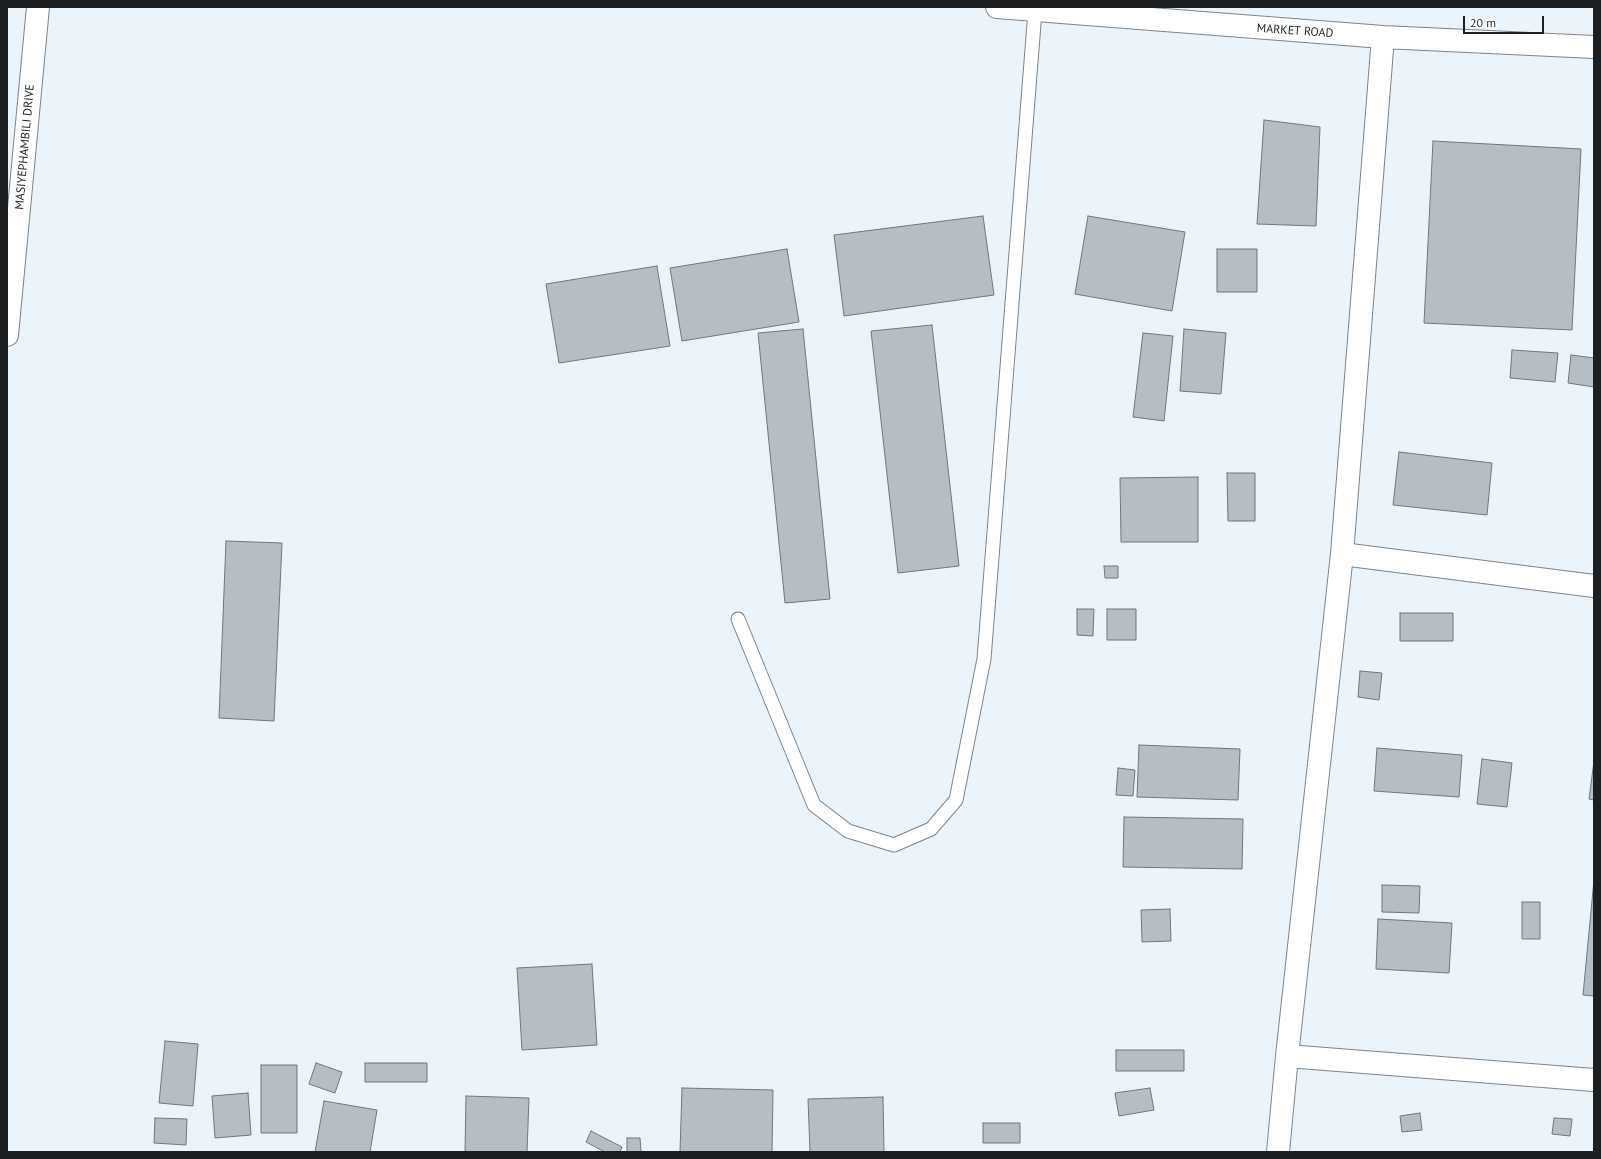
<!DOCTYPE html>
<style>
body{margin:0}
#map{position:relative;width:1601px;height:1159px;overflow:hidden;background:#ebf4fb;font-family:"PT Sans",sans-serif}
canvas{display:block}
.frame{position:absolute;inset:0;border:8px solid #1c2022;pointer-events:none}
.scale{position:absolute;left:1463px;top:16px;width:81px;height:18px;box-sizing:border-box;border:2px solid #1c2022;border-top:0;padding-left:5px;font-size:12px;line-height:14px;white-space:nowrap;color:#1c2022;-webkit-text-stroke:3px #fff;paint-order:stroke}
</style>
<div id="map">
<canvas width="1601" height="1159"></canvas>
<div class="frame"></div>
<div class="scale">20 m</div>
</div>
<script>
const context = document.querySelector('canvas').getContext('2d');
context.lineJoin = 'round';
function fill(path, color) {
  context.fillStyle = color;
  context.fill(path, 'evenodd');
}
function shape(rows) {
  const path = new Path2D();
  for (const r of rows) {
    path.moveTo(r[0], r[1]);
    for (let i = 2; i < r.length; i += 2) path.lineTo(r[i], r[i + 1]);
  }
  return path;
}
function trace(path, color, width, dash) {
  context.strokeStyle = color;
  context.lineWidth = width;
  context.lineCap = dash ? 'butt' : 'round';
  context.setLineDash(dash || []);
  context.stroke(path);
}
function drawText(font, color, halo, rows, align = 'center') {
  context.font = font + ' "PT Sans",sans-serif';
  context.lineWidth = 3;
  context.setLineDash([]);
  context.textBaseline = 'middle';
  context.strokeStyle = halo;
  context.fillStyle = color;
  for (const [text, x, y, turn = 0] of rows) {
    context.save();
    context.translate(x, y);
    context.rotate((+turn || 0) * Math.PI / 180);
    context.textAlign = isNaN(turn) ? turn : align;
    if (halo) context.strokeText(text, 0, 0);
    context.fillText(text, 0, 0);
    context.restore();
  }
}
const building = shape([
 [1264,120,1320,127,1316,226,1257,224,1264,120],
 [1433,141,1581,149,1572,330,1424,323,1433,141],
 [983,216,994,295,844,316,834,235,983,216],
 [1088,216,1185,232,1172,311,1075,294,1088,216],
 [787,249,799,322,682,341,670,268,787,249],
 [1217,249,1257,249,1257,292,1217,292,1217,249],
 [657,266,670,346,559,363,546,284,657,266],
 [932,325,959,566,898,573,871,331,932,325],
 [803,329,830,599,785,603,758,333,803,329],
 [1184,329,1226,333,1221,394,1180,391,1184,329],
 [1143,333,1173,336,1164,421,1133,417,1143,333],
 [1512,350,1558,353,1555,382,1510,378,1512,350],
 [1571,355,1594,358,1594,387,1568,383,1571,355],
 [1399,452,1492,463,1487,515,1393,505,1399,452],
 [1227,473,1255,473,1255,521,1228,521,1227,473],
 [1198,477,1198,542,1121,542,1120,478,1198,477],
 [226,541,282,543,274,721,219,718,226,541],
 [1104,566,1118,566,1118,578,1105,578,1104,566],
 [1077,609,1094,609,1093,636,1077,635,1077,609],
 [1107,609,1136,609,1136,640,1107,640,1107,609],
 [1400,613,1453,613,1453,641,1400,641,1400,613],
 [1360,671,1382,673,1379,700,1358,697,1360,671],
 [1139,745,1240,749,1238,800,1137,797,1139,745],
 [1377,748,1462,755,1459,797,1374,791,1377,748],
 [1482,759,1512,763,1507,807,1477,804,1482,759],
 [1594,761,1594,800,1589,799,1594,761],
 [1118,768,1135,770,1133,796,1116,795,1118,768],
 [1124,817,1243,819,1242,869,1123,867,1124,817],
 [1594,880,1594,996,1583,995,1594,880],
 [1382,885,1420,886,1419,913,1382,912,1382,885],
 [1522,902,1540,902,1540,939,1522,939,1522,902],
 [1170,909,1171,941,1142,942,1141,910,1170,909],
 [1378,919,1452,923,1449,973,1376,969,1378,919],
 [592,964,597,1045,522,1050,517,968,592,964],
 [165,1041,198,1044,193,1106,159,1103,165,1041],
 [1116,1050,1184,1050,1184,1071,1116,1071,1116,1050],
 [316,1063,342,1072,335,1093,309,1084,316,1063],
 [365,1063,427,1063,427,1082,365,1082,365,1063],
 [261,1065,297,1065,297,1133,261,1133,261,1065],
 [682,1088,773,1090,772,1152,680,1152,682,1088],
 [1150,1088,1154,1110,1119,1116,1115,1093,1150,1088],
 [248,1093,251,1135,215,1138,212,1096,248,1093],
 [466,1096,529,1098,527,1152,465,1152,466,1096],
 [883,1097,884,1152,810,1152,808,1099,883,1097],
 [324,1101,377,1110,370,1152,315,1152,324,1101],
 [1420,1113,1422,1130,1402,1132,1400,1116,1420,1113],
 [155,1118,187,1119,186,1145,154,1143,155,1118],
 [1554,1118,1572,1119,1570,1136,1552,1134,1554,1118],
 [983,1123,1020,1123,1020,1143,983,1143,983,1123],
 [591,1131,622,1147,620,1152,605,1152,586,1142,591,1131],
 [627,1138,640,1138,641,1152,627,1152,627,1138]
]);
fill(building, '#b4bec4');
trace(building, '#6f777d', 1);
const lane = shape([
 [738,619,814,805,848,831,894,845,931,829,956,800,984,659,1035,11]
]);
const street = shape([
 [997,7,1383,37,1594,47],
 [1342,554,1594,586],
 [1287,1056,1594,1080],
 [1278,1152,1287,1056,1342,554,1383,37]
]);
const primary = shape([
 [7,335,38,7]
]);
trace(lane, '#7b848a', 15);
trace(street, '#7b848a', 24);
trace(primary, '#7b848a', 24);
trace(lane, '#fff', 13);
trace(street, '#fff', 22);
trace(primary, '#fff', 22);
drawText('12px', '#1c2022', '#fff', [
 ["MARKET ROAD",1295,31,4],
 ["MASIYEPHAMBILI DRIVE",25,147,-85]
]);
</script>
